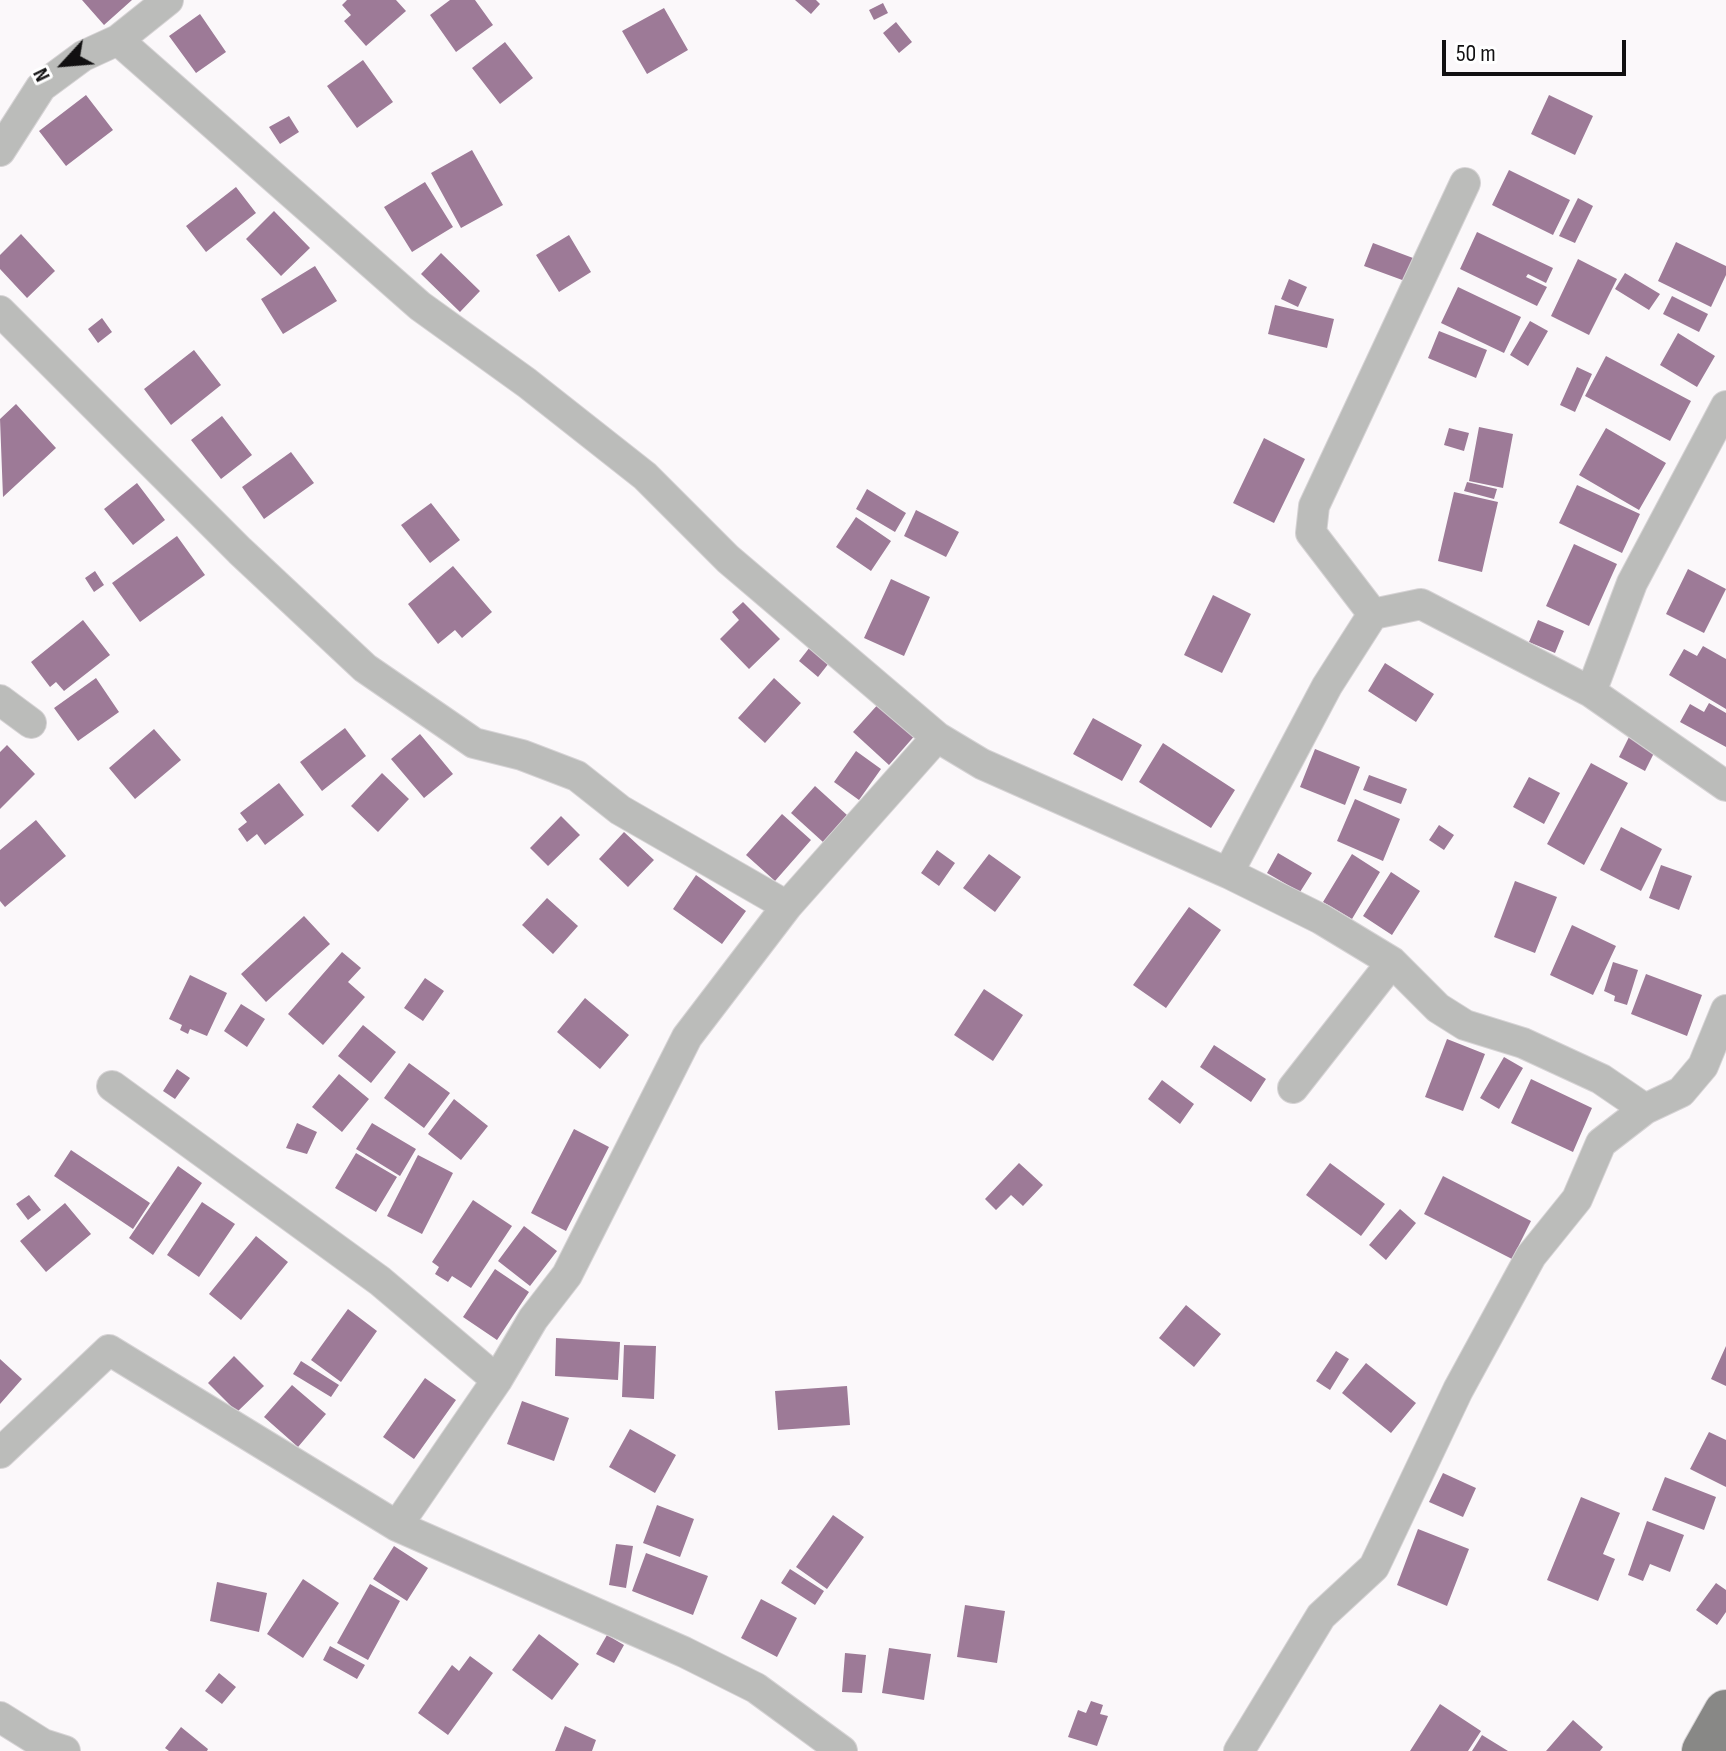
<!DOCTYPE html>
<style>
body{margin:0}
#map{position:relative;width:1726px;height:1751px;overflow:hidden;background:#fbf8fa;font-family:"Sofia Sans Condensed",sans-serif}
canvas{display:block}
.north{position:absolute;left:24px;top:24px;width:80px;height:80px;-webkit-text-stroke:6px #fff;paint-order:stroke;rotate:244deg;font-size:22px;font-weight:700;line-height:32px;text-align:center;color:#111011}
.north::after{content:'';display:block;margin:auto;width:28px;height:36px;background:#111011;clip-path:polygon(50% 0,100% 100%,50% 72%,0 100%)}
.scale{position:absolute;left:1442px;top:40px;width:184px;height:36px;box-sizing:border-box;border:4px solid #111011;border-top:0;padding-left:10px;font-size:24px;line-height:28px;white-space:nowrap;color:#111011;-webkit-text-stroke:6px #fff;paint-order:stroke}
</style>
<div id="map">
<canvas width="1726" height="1751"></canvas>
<div class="north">N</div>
<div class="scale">50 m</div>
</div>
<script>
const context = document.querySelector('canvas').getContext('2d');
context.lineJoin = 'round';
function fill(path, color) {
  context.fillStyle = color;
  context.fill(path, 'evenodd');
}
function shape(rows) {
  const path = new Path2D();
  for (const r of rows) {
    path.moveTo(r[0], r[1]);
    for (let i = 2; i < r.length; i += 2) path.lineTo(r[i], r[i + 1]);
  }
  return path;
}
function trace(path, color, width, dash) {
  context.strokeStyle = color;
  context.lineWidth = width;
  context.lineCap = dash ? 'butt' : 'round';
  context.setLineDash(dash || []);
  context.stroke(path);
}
fill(shape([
 [82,0,132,0,104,25],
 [347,0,396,0,406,11,366,46,344,21,351,15,342,5],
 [450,0,475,0,493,25,456,52,430,15],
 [795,0,816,0,820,4,811,14],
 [883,3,888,13,874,20,869,10],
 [664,8,688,50,647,74,622,31],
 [200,14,226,52,196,73,169,36],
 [896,22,912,42,899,53,883,33],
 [505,42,533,78,500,104,472,68],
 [363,60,393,102,357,128,327,86],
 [86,95,113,130,66,166,39,131],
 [1549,95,1593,116,1575,155,1531,134],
 [289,116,299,132,280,144,269,127],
 [472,150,503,205,461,228,431,173],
 [1509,170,1570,200,1553,235,1492,205],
 [425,182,453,227,412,252,384,207],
 [236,187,256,213,206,252,186,226],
 [1578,198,1593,206,1575,243,1559,236],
 [274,211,310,248,281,276,246,239],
 [1477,232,1553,268,1546,283,1528,274,1526,277,1547,287,1537,306,1460,269],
 [21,234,55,271,27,298,0,269,0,255],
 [569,235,591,272,559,292,536,255],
 [1676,242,1726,266,1726,275,1711,307,1658,281],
 [1373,243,1413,258,1405,281,1364,266],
 [441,253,480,291,460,312,421,274],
 [1578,259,1617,279,1589,335,1551,316],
 [315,266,337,301,283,334,261,299],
 [1625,273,1660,294,1649,310,1615,289],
 [1289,279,1307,287,1298,307,1281,299],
 [1458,287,1521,317,1504,353,1441,323],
 [1672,296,1708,314,1699,332,1663,314],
 [1275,305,1334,319,1327,348,1268,334],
 [102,318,112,332,98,343,88,329],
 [1530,321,1548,331,1528,366,1510,355],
 [1439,331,1487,350,1476,378,1428,358],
 [1678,333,1715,356,1697,387,1660,365],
 [194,350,221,385,171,425,144,389],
 [1606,356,1691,401,1670,441,1585,396],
 [1577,367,1592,374,1575,412,1560,405],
 [16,404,56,448,3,497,0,419],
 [222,416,252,455,221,479,191,440],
 [1479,427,1513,434,1503,488,1469,481],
 [1449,428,1469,433,1464,451,1444,445],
 [1606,428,1666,463,1639,510,1579,475],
 [1264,438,1305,459,1274,523,1233,503],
 [291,452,314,483,264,519,242,487],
 [1467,482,1497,489,1494,499,1464,491],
 [137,483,165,520,133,545,104,509],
 [1577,485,1640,514,1622,553,1559,523],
 [867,489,906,513,895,532,856,509],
 [1454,492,1498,502,1482,572,1438,561],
 [431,503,460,540,430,563,401,525],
 [916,510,959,532,946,557,904,536],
 [856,517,891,541,871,571,836,547],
 [177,536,205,575,140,622,112,583],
 [1574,544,1617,564,1589,626,1546,606],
 [453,566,492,612,462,638,455,630,438,644,408,604],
 [1688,569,1726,589,1704,633,1666,614],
 [95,571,104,585,94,592,85,578],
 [891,579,930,597,904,656,864,638],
 [1213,595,1251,614,1222,673,1184,655],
 [743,602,780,639,749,669,720,639,739,620,732,612],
 [83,620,110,655,64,691,56,682,50,687,31,662],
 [1538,620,1564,631,1555,653,1529,642],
 [1703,646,1726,659,1726,709,1669,675,1684,649,1697,656],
 [810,647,829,663,818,677,799,661],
 [1385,663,1434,694,1416,722,1368,691],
 [96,678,119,712,78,741,54,708],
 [774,678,801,703,765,743,738,718],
 [881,701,917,733,889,765,853,732],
 [1709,703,1726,713,1726,747,1680,722,1690,704,1704,712],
 [1093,718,1142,745,1122,781,1073,754],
 [345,728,366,756,322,791,300,762],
 [154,729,181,760,135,799,109,768],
 [420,734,453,774,424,798,391,759],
 [1630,735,1656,749,1645,771,1619,757],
 [1163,743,1235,790,1211,828,1139,782],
 [7,745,35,774,0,809,0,752],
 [1315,749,1360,767,1345,805,1300,787],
 [856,751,881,769,859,800,834,782],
 [1591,763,1628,783,1584,865,1547,844],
 [382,773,409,799,378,832,351,806],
 [1369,775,1407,789,1401,804,1363,790],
 [1529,777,1560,793,1544,824,1513,807],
 [279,783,304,815,265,845,257,834,247,842,238,829,247,822,240,813],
 [815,786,847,815,823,842,791,813],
 [1355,799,1400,819,1383,861,1337,841],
 [782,814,811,840,775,881,746,855],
 [561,816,580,835,548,866,530,848],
 [36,820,66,856,5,907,0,901,0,850],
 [1439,825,1454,835,1444,850,1429,840],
 [1621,827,1662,849,1641,891,1600,870],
 [624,832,654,860,628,887,599,859],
 [937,850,955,863,939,886,921,873],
 [1278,853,1312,873,1300,892,1267,873],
 [989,854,1021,877,995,912,963,888],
 [1352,854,1380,872,1352,919,1323,902],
 [1661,865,1692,876,1679,910,1649,898],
 [1391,872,1420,891,1392,935,1363,916],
 [696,875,746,911,722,944,673,909],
 [1515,881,1557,897,1535,953,1494,937],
 [547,898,578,926,553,954,522,925],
 [1189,907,1221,930,1166,1008,1133,985],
 [304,916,330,944,266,1002,241,974],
 [1572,925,1616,946,1593,995,1550,975],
 [342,952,361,968,348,982,365,997,323,1045,288,1014],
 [1613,962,1638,970,1627,1005,1614,1001,1615,996,1604,991],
 [1646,974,1702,995,1687,1036,1631,1014],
 [190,975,227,993,207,1036,190,1029,188,1034,180,1030,182,1025,169,1019],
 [425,978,444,991,423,1021,404,1008],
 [984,989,1023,1015,993,1061,954,1035],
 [585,998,629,1035,600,1069,557,1032],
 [241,1004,265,1019,247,1047,224,1031],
 [363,1025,396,1052,371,1083,338,1056],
 [1447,1039,1485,1054,1463,1111,1425,1097],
 [1214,1045,1266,1079,1251,1102,1200,1067],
 [1504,1057,1523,1068,1499,1109,1480,1098],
 [409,1063,450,1093,424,1128,384,1098],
 [177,1069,190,1078,175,1099,163,1091],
 [339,1074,369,1099,342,1132,312,1107],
 [1531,1079,1592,1108,1573,1152,1511,1123],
 [1162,1080,1194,1104,1180,1124,1148,1099],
 [454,1099,488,1126,461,1160,428,1134],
 [297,1123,317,1132,307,1154,286,1148],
 [372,1123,416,1149,400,1176,356,1149],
 [574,1129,609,1147,566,1231,531,1213],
 [71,1150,150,1203,133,1229,54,1176],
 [356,1153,397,1177,376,1212,335,1188],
 [418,1155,453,1173,422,1234,387,1216],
 [1019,1163,1043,1185,1023,1206,1011,1195,996,1210,985,1199],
 [1330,1163,1385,1204,1361,1236,1306,1195],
 [178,1166,202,1183,153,1255,129,1238],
 [1443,1176,1531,1221,1512,1259,1424,1214],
 [29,1195,41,1210,28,1220,16,1204],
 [473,1200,512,1226,471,1288,452,1276,448,1282,435,1274,439,1267,432,1262],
 [202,1202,235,1224,199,1277,167,1255],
 [65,1203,91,1234,46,1272,20,1241],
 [1400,1209,1416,1223,1386,1260,1369,1245],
 [524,1226,557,1251,530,1286,498,1261],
 [256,1236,288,1262,241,1320,209,1294],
 [495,1269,529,1292,497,1340,463,1317],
 [1186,1305,1221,1334,1194,1367,1159,1338],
 [348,1309,377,1331,341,1382,311,1360],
 [556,1338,620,1342,618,1380,555,1376],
 [624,1345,656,1346,654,1399,622,1397],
 [1726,1346,1726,1386,1711,1379],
 [1336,1351,1349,1359,1330,1390,1316,1381],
 [234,1356,264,1386,237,1412,208,1383],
 [0,1359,22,1379,0,1404],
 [301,1361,339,1385,331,1397,293,1374],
 [1366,1363,1416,1403,1391,1433,1342,1393],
 [425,1378,456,1400,414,1459,383,1437],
 [292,1385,326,1414,298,1447,264,1417],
 [847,1386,850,1425,778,1430,775,1391],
 [522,1401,569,1418,554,1461,507,1444],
 [630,1429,676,1455,655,1493,609,1467],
 [1709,1432,1726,1440,1726,1487,1690,1469],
 [1443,1473,1476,1488,1463,1517,1429,1502],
 [1665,1477,1716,1497,1704,1530,1652,1510],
 [1581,1497,1620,1513,1603,1554,1615,1559,1598,1601,1547,1580],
 [657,1505,694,1519,680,1557,643,1543],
 [833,1515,864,1537,827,1589,796,1567],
 [1647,1521,1684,1535,1670,1572,1650,1564,1643,1581,1628,1575],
 [1418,1529,1469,1549,1447,1606,1397,1585],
 [616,1544,633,1546,626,1588,609,1585],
 [394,1546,428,1568,407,1601,373,1579],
 [646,1553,708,1576,693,1615,632,1591],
 [790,1569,824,1591,815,1605,781,1583],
 [303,1579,339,1603,303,1658,267,1634],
 [217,1582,267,1593,259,1632,210,1621],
 [1716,1583,1726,1590,1726,1612,1717,1625,1696,1610],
 [370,1584,400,1601,368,1660,337,1643],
 [761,1599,797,1618,777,1657,741,1638],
 [965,1605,1005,1611,997,1663,957,1657],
 [539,1634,579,1664,552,1700,512,1670],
 [607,1635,624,1645,614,1663,596,1654],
 [330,1646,365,1665,357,1679,323,1660],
 [889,1648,931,1654,924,1700,882,1693],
 [845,1653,866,1655,862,1693,842,1692],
 [470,1656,493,1673,448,1735,418,1713,452,1665,459,1671],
 [219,1673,236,1687,222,1704,205,1691],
 [1091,1701,1103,1705,1100,1714,1108,1716,1097,1746,1068,1737,1078,1710,1086,1713],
 [1440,1704,1481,1731,1468,1751,1410,1751],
 [1573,1720,1603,1747,1600,1751,1546,1751],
 [565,1726,596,1740,592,1751,555,1751],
 [181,1727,208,1749,207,1751,169,1751,165,1748],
 [1482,1735,1508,1751,1472,1751]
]), '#9d7a97');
const minor = shape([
 [118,40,420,306,527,383,645,476,728,559,937,737,982,764,1228,873,1321,919,1392,962,1438,1008,1465,1025,1523,1043,1601,1079,1645,1109],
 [0,151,41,87,83,56,118,40,168,0],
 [0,311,240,551,365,668,474,743,522,755,577,776,620,810,787,906],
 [1373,614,1311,533,1314,506,1465,183],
 [1591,692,1632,583,1726,406],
 [0,700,31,723],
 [1228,873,1327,686,1373,614,1421,604,1591,692,1726,786],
 [112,1086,380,1281,497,1380],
 [1293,1088,1392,962],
 [0,1453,109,1350,397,1526,684,1652,756,1688,842,1751],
 [397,1526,497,1380,533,1319,567,1275,687,1037,787,906,937,737],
 [0,1717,43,1744,65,1751],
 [1239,1751,1321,1616,1374,1567,1458,1390,1531,1256,1577,1199,1601,1143,1645,1109,1681,1092,1703,1066,1726,1010]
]);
const primary = shape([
 [1704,1751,1726,1712]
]);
trace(minor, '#d6d3d5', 32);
trace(primary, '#d6d3d5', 46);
trace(minor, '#bbbcba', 30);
trace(primary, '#888886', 44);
</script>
